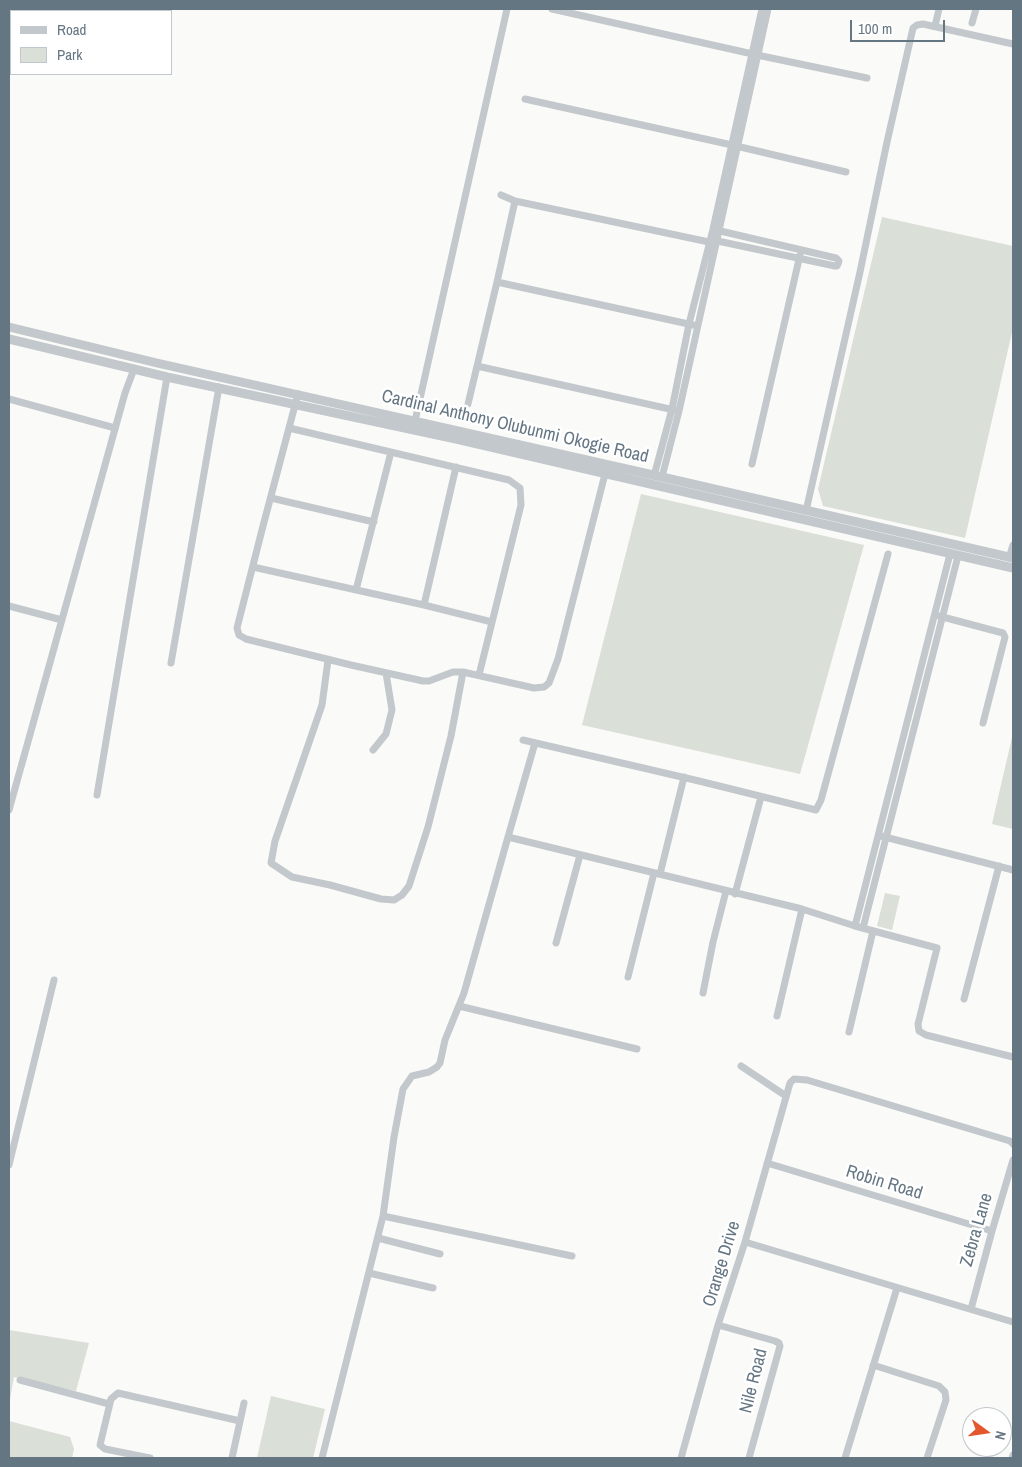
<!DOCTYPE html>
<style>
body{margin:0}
#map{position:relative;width:1022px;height:1467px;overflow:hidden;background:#fafaf8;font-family:"Archivo Narrow",sans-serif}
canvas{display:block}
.frame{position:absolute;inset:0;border:10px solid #657683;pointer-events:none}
.legend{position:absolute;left:10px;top:10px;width:162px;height:65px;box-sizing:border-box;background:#fff;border:1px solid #c1c8cd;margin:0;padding:6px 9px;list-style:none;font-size:15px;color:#657683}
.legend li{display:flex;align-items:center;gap:10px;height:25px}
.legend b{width:25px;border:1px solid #c1c8cd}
.north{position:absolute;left:962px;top:1407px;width:50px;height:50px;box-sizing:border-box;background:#fff;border:1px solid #c1c8cd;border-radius:50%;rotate:104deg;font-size:14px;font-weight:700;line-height:20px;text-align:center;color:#657683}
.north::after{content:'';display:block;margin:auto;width:18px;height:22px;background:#e4572e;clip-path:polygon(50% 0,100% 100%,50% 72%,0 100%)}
.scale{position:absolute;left:850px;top:20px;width:95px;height:22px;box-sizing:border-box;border:2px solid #657683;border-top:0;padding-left:6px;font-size:15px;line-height:18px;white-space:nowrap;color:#657683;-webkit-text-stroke:4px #fff;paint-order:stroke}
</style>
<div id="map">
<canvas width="1022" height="1467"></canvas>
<div class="frame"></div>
<ul class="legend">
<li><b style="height:6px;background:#c3c8cc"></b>Road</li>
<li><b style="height:14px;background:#dadfd7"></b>Park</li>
</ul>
<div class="north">N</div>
<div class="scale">100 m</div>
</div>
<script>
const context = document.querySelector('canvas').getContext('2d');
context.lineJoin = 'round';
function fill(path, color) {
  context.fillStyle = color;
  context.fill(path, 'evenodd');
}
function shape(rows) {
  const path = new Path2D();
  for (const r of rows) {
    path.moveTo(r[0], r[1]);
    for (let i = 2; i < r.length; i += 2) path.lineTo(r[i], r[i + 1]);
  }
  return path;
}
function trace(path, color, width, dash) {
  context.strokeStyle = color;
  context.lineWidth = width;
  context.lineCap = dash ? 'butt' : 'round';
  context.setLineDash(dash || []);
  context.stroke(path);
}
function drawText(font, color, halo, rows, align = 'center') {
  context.font = font + ' "Archivo Narrow",sans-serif';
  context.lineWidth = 5;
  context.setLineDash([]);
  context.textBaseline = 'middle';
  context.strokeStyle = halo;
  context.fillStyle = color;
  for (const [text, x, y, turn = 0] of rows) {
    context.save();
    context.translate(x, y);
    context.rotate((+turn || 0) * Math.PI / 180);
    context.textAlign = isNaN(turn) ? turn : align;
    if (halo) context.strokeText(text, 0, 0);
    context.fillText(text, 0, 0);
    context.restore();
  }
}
fill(shape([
 [882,217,1013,246,1013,328,965,538,823,506,818,489],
 [641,494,864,545,800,774,582,725],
 [1013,733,1013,829,992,824],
 [885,893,900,896,892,930,877,926],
 [9,1330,89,1343,76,1391,14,1377,9,1405],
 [271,1396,325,1409,313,1458,257,1458],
 [9,1421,70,1437,74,1449,72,1458,9,1458]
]), '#dadfd7');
trace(shape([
 [552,9,757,55,867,78],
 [972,23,976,9],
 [935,26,939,9],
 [525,99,732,145,846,172],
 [501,195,515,201,709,242],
 [713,240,835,266,837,266,838,264,839,261,836,258,716,230],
 [497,282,693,325],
 [477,366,674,410],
 [298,394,263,526,237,628,239,635,246,639,351,665,423,681,429,681,453,672,463,672,534,688,544,687,549,683,558,659,605,474],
 [9,399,115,428],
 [468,404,497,282,515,201],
 [415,421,507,9],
 [289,428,509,480,520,488,521,505,479,675],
 [752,464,800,255],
 [654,476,672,409,689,324,713,229,762,9],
 [662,477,679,411,768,9],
 [271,498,374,522],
 [806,511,860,272,887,142,913,28,917,25,923,24,1013,44],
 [1009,558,1013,545],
 [253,567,424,605,492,622],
 [356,590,391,452],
 [424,605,456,467],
 [9,606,62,620],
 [939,616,1003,633,1005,637,983,723],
 [328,660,322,705,275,841,271,863,292,877,330,885,381,899,394,900,402,895,409,886,428,827,451,736,463,672],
 [171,663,219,387],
 [523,740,699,781,816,810,821,800,888,554],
 [373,750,386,734,392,710,386,673],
 [97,795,167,377],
 [9,810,125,393,134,369],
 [881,836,1013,870],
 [508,837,535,743],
 [660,874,684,777],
 [735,894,761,797],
 [855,926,950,554],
 [863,928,958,556],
 [556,943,580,855],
 [628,977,654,873],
 [703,993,713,942,726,891],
 [964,999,999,866],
 [459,1006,637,1049],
 [777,1016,802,909],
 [849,1032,873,931],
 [741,1066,786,1096],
 [767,1163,992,1231],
 [9,1165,54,980],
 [383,1216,572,1256],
 [378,1238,440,1254],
 [745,1242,1013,1322],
 [369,1273,433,1288],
 [971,1309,992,1231,1013,1160],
 [718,1325,775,1341,779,1343,780,1346,749,1458],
 [873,1365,939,1386,945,1392,946,1400,927,1458],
 [20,1380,109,1404],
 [150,1458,105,1449,100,1445,111,1399,118,1393,240,1421],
 [232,1458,244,1403],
 [322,1458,383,1216,394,1137,403,1089,412,1076,429,1072,437,1067,440,1063,445,1040,464,993,508,837,802,909,855,926,937,948,918,1024,919,1031,926,1035,1013,1057],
 [681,1458,718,1325,745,1242,790,1083,794,1079,807,1080,1010,1141,1013,1144],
 [845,1458,897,1288],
 [1012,1458,1013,1455]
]), '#c3c8cc', 7);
trace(shape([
 [9,327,157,363,662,477,1013,558],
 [9,339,167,377,456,439,1013,568]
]), '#c3c8cc', 9);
drawText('18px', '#657683', '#fff', [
 ["Cardinal Anthony Olubunmi Okogie Road",515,427,13],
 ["Robin Road",884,1183,17],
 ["Zebra Lane",977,1230,-74],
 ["Orange Drive",722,1264,-73],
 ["Nile Road",754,1381,-76]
]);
</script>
